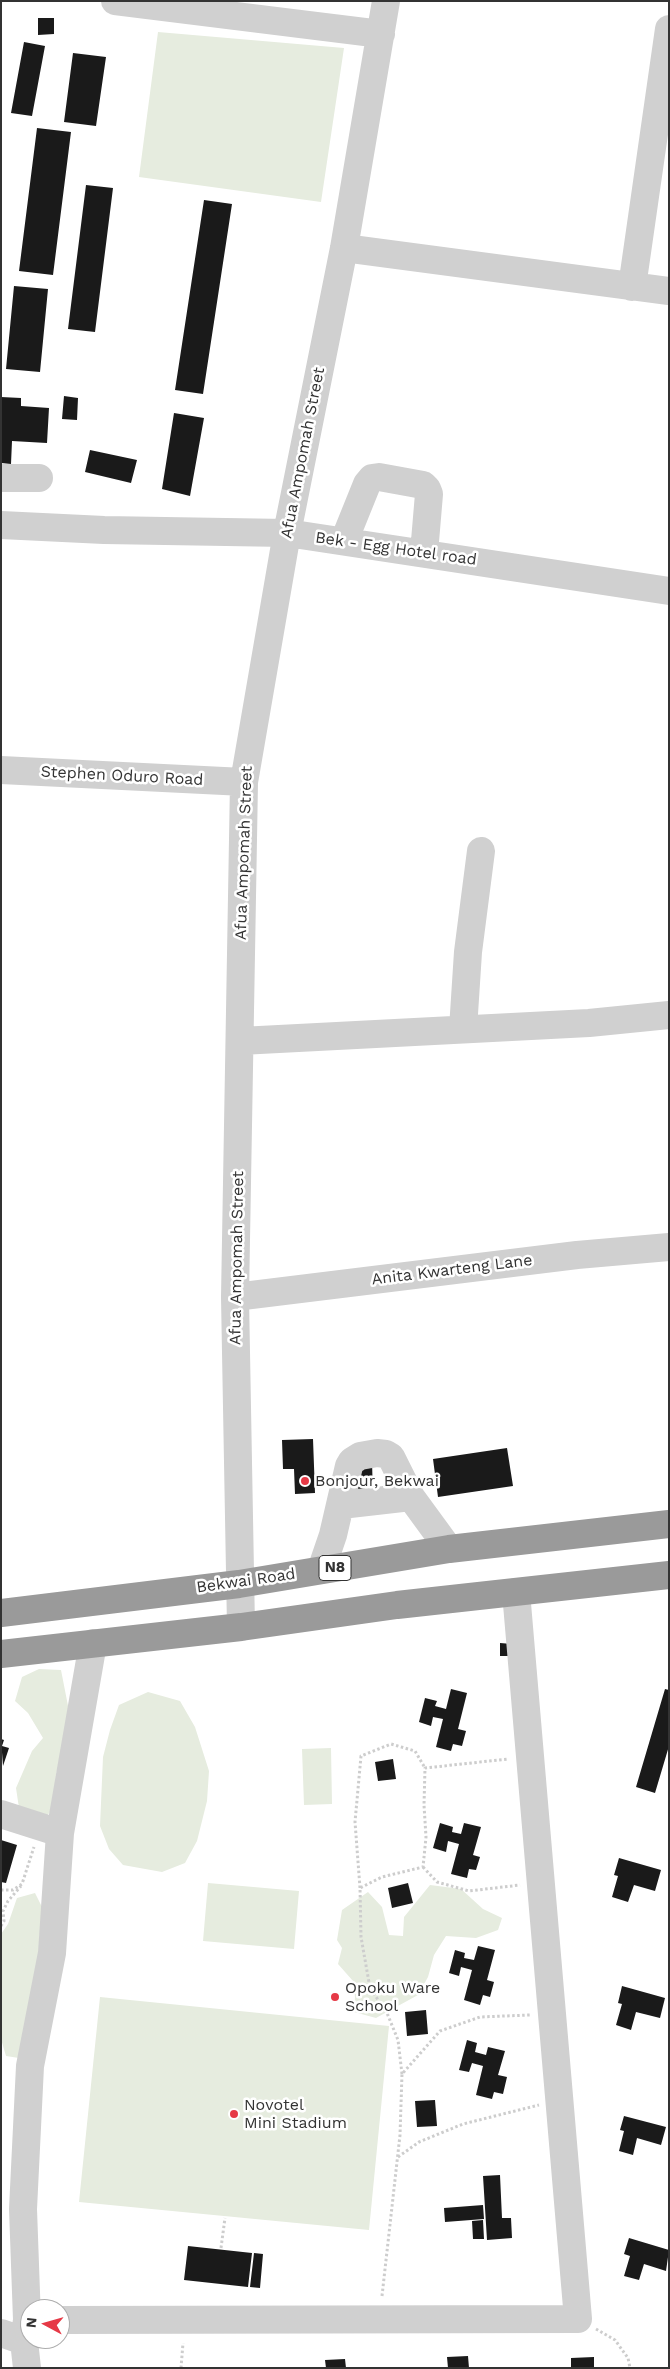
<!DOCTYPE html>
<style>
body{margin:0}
#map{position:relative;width:670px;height:2369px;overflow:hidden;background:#fff;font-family:"Work Sans",sans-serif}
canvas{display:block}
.frame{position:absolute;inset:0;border:2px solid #333;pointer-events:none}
.north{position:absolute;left:20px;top:2299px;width:50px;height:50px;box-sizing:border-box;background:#fff;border:1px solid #adadad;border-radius:50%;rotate:276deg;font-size:14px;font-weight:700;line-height:20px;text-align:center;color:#333}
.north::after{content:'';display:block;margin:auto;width:18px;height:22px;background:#e63946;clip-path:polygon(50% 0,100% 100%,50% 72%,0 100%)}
</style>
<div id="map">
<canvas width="670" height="2369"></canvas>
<div class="frame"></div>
<div class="north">N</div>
</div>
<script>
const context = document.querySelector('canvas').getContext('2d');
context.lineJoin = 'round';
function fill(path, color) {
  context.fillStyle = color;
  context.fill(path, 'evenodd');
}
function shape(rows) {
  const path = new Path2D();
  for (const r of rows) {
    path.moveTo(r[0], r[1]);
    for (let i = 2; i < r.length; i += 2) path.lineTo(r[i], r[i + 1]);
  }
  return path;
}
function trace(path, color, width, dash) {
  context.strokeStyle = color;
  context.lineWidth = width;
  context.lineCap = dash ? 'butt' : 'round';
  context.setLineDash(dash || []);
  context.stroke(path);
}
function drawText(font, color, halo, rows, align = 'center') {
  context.font = font + ' "Work Sans",sans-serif';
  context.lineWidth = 5;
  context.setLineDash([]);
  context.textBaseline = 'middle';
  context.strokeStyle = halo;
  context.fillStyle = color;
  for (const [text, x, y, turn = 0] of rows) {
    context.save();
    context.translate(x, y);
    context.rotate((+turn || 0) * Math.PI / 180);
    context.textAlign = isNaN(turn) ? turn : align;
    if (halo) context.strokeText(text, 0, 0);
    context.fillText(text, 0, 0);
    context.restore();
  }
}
fill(shape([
 [158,32,344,48,321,202,139,177],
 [39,1669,61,1670,69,1711,65,1746,56,1774,54,1807,46,1817,22,1828,16,1788,32,1751,43,1738,28,1713,15,1701,22,1677],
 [148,1692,180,1701,195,1727,209,1771,207,1801,197,1841,185,1863,162,1872,123,1865,109,1849,100,1826,103,1757,110,1730,119,1705],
 [331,1748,332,1804,304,1805,302,1749],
 [208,1883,299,1891,294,1949,203,1941],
 [430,1885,461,1889,483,1909,502,1918,498,1930,476,1938,446,1936,434,1955,428,1977,418,1995,376,2018,354,2012,355,1997,353,1981,338,1964,342,1948,337,1940,342,1910,368,1892,382,1907,389,1935,403,1936,404,1917],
 [35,1893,45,1913,39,1938,44,1959,19,2058,6,2056,1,2039,1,1934,8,1924,17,1898],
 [100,1997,389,2026,369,2230,79,2202]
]), '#e6ecdf');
fill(shape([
 [38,18,54,18,54,34,38,35],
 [24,42,45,46,32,116,11,113],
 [73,53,106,57,96,126,64,122],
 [37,128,71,132,53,275,19,271],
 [86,185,113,188,95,332,68,329],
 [204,200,232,204,203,394,175,390],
 [14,286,48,289,40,372,6,369],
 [64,396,78,398,77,420,62,419],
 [1,397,21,398,21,406,49,408,47,443,12,441,11,464,1,463],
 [174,413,204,418,190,496,162,489],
 [90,450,137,460,131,483,85,472],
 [313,1439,315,1493,295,1494,294,1469,283,1469,282,1440],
 [507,1448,513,1486,438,1497,433,1459],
 [372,1461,373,1497,354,1498,353,1462],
 [500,1643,512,1644,512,1656,500,1656],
 [451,1689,467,1693,458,1729,466,1731,462,1746,453,1744,451,1751,436,1747,443,1719,433,1717,431,1726,419,1722,425,1698,437,1701,435,1706,446,1709],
 [665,1689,669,1690,669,1746,655,1793,636,1787],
 [1,1739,4,1740,2,1746,9,1748,3,1766],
 [393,1759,396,1779,378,1781,375,1762],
 [440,1823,453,1827,452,1832,461,1834,464,1823,481,1827,473,1855,480,1857,476,1870,469,1869,467,1878,451,1874,459,1844,448,1841,446,1852,433,1848],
 [1,1840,17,1845,6,1883,1,1882],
 [619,1858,661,1870,655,1891,634,1885,628,1902,612,1897,618,1876,614,1875],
 [408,1883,413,1903,392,1908,388,1888],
 [478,1946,495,1950,487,1980,494,1982,490,1997,483,1995,480,2005,464,2000,472,1970,461,1967,459,1976,449,1973,455,1950,465,1953,464,1958,474,1960],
 [622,1986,665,1998,660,2018,636,2012,631,2030,616,2025,622,2004,618,2003],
 [426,2010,428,2034,407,2036,405,2012],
 [467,2040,477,2043,475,2052,486,2055,488,2047,505,2051,498,2075,507,2077,503,2094,494,2092,492,2099,476,2095,483,2066,472,2063,469,2072,459,2070],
 [435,2100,437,2126,417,2127,415,2101],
 [624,2116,666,2127,661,2145,637,2138,633,2155,619,2151,624,2131,620,2130],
 [500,2175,502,2218,511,2218,512,2238,487,2240,483,2176],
 [483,2205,484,2219,445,2222,444,2208],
 [483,2220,484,2239,473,2239,472,2221],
 [629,2238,669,2250,666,2271,644,2264,639,2280,624,2276,630,2256,624,2254],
 [188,2246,252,2253,248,2287,184,2280],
 [254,2253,263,2254,260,2288,250,2287],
 [468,2356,469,2368,448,2368,447,2357],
 [594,2357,594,2368,571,2368,571,2358],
 [345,2359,346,2368,326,2368,325,2360]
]), '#1a1a1a');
trace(shape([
 [423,1867,437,1882,469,1891,520,1885],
 [360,1888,355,1822,361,1756,391,1744,415,1751,425,1768],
 [1,1890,13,1890,22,1884,34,1847],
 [1,1926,4,1921,3,1911,8,1901,21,1886],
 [402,2074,398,2040,387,2013,370,1988,361,1937,360,1888,382,1877,423,1867,426,1837,424,1805,425,1768,508,1759],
 [398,2157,419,2142,463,2124,539,2105],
 [221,2248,225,2218],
 [382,2296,400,2135,402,2074,440,2031,480,2017,530,2015],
 [596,2329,615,2340,628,2358,630,2368],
 [181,2368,183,2343]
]), '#cdcdcd', 3, [2.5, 2.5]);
trace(shape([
 [115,1,381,34],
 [344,248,669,291],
 [632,287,669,29],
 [1,478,39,478],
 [1,525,104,530,287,533,669,591],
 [344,541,367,484,372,478,379,477,423,485,427,489,429,494,424,553],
 [1,770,244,782],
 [463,1029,468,952,481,851],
 [240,1041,589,1023,669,1015],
 [235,1297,577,1255,669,1247],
 [341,1505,411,1497],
 [321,1570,333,1535,349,1466,352,1461,360,1456,377,1453,386,1454,391,1457,411,1497,449,1549],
 [241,1627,235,1297,244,782,287,533,344,248,386,1],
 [1,1814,60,1833],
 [60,2320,578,2319,516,1592],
 [1,2333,24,2341],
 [27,2368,24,2341,27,2320,23,2209,30,2066,52,1953,60,1833,93,1643]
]), '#d0d0d0', 28);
trace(shape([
 [1,1613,239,1584,449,1549,669,1524],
 [1,1654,241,1627,397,1605,669,1575]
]), '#9a9a9a', 28);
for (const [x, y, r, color] of [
 [305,1481,5,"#e63946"],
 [335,1997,5,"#e63946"],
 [234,2114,5,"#e63946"]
]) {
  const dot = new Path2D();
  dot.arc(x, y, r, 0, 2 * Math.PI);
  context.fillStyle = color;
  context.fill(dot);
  trace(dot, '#fff', 2);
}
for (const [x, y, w] of [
 [335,1568,32]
]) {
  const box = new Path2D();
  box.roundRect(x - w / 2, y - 12.5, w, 25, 4);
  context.fillStyle = '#fff';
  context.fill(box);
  trace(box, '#333', 1);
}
drawText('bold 15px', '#333', null, [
 ["N8",335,1568]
]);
drawText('16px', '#333', '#fff', [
 ["Afua Ampomah Street",303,453,-79],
 ["Bek - Egg Hotel road",396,549,8],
 ["Stephen Oduro Road",122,776,3],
 ["Afua Ampomah Street",244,853,-88],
 ["Afua Ampomah Street",237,1258,-89],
 ["Anita Kwarteng Lane",452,1270,-7],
 ["Bekwai Road",246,1581,-8]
]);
drawText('16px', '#333', '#fff', [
 ["Bonjour, Bekwai",315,1481],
 ["Opoku Ware",345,1988],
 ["School",345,2006],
 ["Novotel",244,2105],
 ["Mini Stadium",244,2123]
], 'left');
</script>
